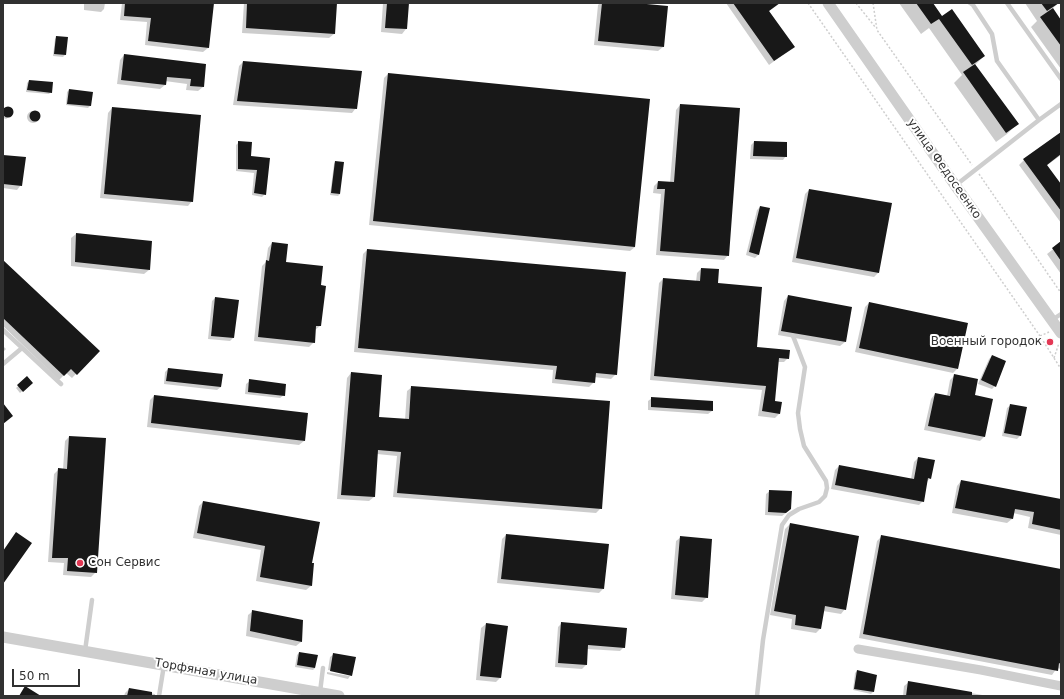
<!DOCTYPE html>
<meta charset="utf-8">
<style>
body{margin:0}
#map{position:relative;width:1064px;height:699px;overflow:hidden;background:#fff;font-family:"DejaVu Sans",sans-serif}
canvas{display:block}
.frame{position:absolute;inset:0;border:4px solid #313131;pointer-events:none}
.scale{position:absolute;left:12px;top:669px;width:68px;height:18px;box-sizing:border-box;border:2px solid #313131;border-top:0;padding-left:5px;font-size:12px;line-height:14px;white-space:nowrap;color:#313131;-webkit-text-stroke:3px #fff;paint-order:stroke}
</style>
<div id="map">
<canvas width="1064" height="699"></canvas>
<div class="frame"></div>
<div class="scale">50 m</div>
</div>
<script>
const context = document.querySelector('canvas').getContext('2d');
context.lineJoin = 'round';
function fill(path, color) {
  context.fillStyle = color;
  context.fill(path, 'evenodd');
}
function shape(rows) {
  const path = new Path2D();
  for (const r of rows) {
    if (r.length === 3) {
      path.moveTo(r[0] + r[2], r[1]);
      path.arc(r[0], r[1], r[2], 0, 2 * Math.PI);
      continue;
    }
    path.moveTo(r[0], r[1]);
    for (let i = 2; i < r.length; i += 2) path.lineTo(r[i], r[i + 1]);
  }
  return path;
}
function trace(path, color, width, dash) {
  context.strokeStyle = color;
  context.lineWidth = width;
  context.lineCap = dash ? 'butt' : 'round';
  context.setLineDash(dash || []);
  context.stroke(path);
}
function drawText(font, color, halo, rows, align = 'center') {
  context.font = font + ' "DejaVu Sans",sans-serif';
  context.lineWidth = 4;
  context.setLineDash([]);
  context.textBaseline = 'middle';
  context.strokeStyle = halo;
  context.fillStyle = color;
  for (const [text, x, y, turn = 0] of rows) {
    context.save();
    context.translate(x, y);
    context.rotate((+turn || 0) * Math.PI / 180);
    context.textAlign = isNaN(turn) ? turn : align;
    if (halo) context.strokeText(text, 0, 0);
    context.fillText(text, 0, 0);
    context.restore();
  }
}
fill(shape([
 [84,3,105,3,104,9,101,12,84,10],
 [122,3,212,3,208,48,203,52,145,45,147,22,120,20],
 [244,3,336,3,334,34,329,38,242,33],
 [383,3,408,3,406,29,402,34,381,32],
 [600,3,626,3,663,47,658,51,594,45,598,5],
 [726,3,774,3,775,5,769,11,793,47,769,65],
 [899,3,932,3,942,17,984,56,975,65,1017,124,1007,134,996,142,954,83,962,75,929,28,921,34],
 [1025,3,1058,3,1052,9,1061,21,1061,69,1031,27,1037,21],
 [57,37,65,55,63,57,53,56,55,39],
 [124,55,205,65,203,87,198,91,186,90,187,84,165,81,165,85,160,89,117,84,120,60],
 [243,62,356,108,352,113,233,105,239,66],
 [388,74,635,247,630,251,369,225,384,78],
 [29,81,51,92,49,94,26,92,27,83],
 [69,90,92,93,90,106,88,108,66,105,67,92],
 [680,105,728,255,724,260,656,255,661,194,653,193,654,186,658,182,670,183,676,110],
 [8,107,11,108,13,111,12,115,6,119,3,118,3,110],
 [112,108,192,201,188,206,100,198,108,113],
 [33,117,6],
 [1061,133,1061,155,1046,166,1061,186,1061,223,1019,165,1024,160],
 [239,142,250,157,269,159,265,194,262,197,252,195,254,173,236,171,236,145],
 [754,142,786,156,783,160,750,159,751,145],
 [3,156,21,185,17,190,3,188],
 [335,162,340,194,338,196,330,195,334,164],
 [809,190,879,272,874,277,792,262,805,194],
 [760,207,759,254,755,258,746,255,757,210],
 [76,234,151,242,149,270,144,274,71,266,71,238],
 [272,243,285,263,320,286,320,326,315,330,314,342,309,347,254,341,262,266,266,262,268,248],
 [1061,243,1061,274,1047,254],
 [367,250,616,374,611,379,594,377,594,382,589,387,552,383,553,370,354,352,363,254],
 [3,262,98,351,72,378,66,373,59,380,3,326],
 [701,269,717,284,756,348,788,358,784,362,777,362,774,402,779,414,775,418,758,416,762,390,650,380,659,283,663,279,696,282,697,273],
 [788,296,845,342,840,346,778,335,784,301],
 [215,298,238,301,233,338,230,341,208,339,212,301],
 [869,303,957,369,953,373,855,352,865,307],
 [3,346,6,349,3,352],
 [992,356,995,386,992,389,978,384,989,359],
 [168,369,222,375,221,387,217,390,164,384,165,372],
 [351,373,378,418,405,420,407,391,412,387,601,508,596,513,393,497,397,456,377,454,374,497,369,501,337,499,347,378],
 [955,375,974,396,984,437,980,441,924,430,931,399,935,394,947,396,950,380],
 [27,378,31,383,20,393,16,388],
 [250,381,284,395,280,398,245,394,246,384],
 [154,396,304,441,299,445,147,427,150,400],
 [652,398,712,411,708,414,648,410,648,401],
 [1011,405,1026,408,1020,436,1017,439,1002,436,1007,408],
 [69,437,96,572,91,577,63,575,64,563,48,562,54,474,59,469,63,469,65,441],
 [918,458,930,478,926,483,923,501,919,505,831,489,835,470,839,466,911,479,914,462],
 [961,481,1061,501,1061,535,1028,528,1030,517,1013,513,1012,519,1007,523,952,513,957,486],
 [770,491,786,513,782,516,765,515,766,494],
 [203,502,313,564,311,586,306,590,256,581,261,550,193,538,199,506],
 [790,524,845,609,841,614,823,611,820,629,816,633,791,629,792,619,770,615,785,529],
 [506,535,603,589,599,593,497,583,502,539],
 [882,536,1061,570,1061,669,1057,668,1052,675,859,638,877,541],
 [681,537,707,597,702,602,671,599,676,541],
 [253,611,302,621,301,642,296,646,246,636,248,615],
 [562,623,624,647,620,651,587,649,586,665,582,669,555,667,558,627],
 [486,624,507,627,500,678,496,682,476,680,481,628],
 [299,653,315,668,313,670,295,667,297,655],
 [334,654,351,675,350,676,350,674,328,670,330,657],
 [857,671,873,692,871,694,853,690,855,673],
 [327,672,350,676,348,679,327,674],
 [909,682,988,696,903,696,904,686],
 [129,689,155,694,155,696,124,696,125,693]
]), '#0003');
fill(shape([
 [125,3,214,3,209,48,148,41,151,18,124,16],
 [247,3,337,3,335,34,246,28],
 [387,3,409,3,407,29,385,28],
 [602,3,636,3,668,6,664,47,598,41],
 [733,3,780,3,769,11,795,47,774,61],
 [916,3,933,3,942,16,952,9,985,56,972,65,939,19,931,24],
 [1041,3,1059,3,1047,11],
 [1053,8,1061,20,1061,46,1040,17],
 [56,36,68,37,66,55,54,54],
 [124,54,206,64,204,87,190,86,191,79,167,77,166,85,121,80],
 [243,61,362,71,357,109,237,101],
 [975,64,1019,124,1006,133,963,72],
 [388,73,650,99,635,247,373,221],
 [29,80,53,82,52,93,27,90],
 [69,89,93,92,91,106,67,104],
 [680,104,740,108,729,256,660,251,665,189,657,189,658,181,674,182],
 [8,112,5.5],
 [112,107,201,115,193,202,104,194],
 [35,116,5.5],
 [1061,132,1061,154,1047,165,1061,184,1061,211,1023,159],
 [238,141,252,142,251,156,270,158,266,195,254,193,257,170,238,169],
 [754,141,787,142,787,157,753,156],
 [3,155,26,157,22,186,3,184],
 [335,161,344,162,340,194,331,193],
 [809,189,892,203,879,273,796,258],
 [760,206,770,208,759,255,749,252],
 [76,233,152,241,150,270,75,262],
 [1061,241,1061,261,1052,248],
 [272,242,288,244,286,262,323,266,321,285,326,286,321,326,316,326,315,343,258,337,266,260,269,261],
 [367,249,626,272,617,375,596,373,595,383,555,379,557,366,358,348],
 [3,260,100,351,77,375,71,369,64,376,3,318],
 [701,268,719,269,718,283,762,287,757,347,790,350,789,359,779,358,775,401,782,402,780,414,762,411,766,386,654,376,663,278,700,281],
 [788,295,852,307,846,342,781,331],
 [215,297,239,300,234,338,211,336],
 [869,302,968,323,958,369,859,348],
 [992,355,1006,361,996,387,981,380],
 [168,368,223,374,221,387,166,381],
 [351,372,382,375,379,417,409,419,411,386,610,401,602,509,397,493,401,452,378,450,375,497,341,495],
 [954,374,978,379,975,395,993,399,985,437,928,426,935,393,950,396],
 [27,376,33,383,23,392,17,385],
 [249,379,286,384,285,396,248,392],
 [154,395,308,413,305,441,151,423],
 [651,397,713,401,713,411,651,407],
 [3,403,13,416,3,424],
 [1010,404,1027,407,1021,436,1004,433],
 [69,436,106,438,97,573,67,571,68,558,52,558,58,468,67,469],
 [918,457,935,460,931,479,928,478,924,502,835,485,839,465,914,479],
 [961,480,1061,499,1061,530,1032,524,1034,512,1015,509,1013,519,955,508],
 [769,490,792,491,791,509,786,513,768,512],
 [203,501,320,522,312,563,314,563,312,586,260,577,265,546,197,533],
 [790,523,859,536,846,610,825,606,821,629,795,625,796,615,774,611],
 [16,532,32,543,3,584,3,551],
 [506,534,609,544,604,589,501,579],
 [881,535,1061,569,1061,664,1059,663,1058,671,863,634],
 [680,536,712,539,708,598,675,595],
 [252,610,303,620,302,642,250,631],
 [561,622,627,628,625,648,588,645,587,665,558,663],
 [486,623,508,626,501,678,480,676],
 [299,652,318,655,315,668,297,665],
 [333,653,356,657,352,676,330,671],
 [857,670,877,675,874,692,854,689],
 [908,681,972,692,972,696,906,696],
 [25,686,41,696,19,696],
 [129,688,152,692,152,696,127,696]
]), '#181818');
trace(shape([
 [808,3,1040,336,1061,369],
 [856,3,876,28],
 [873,3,877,30,972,165],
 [979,174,1061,293],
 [1040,336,1049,332],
 [1054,358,1059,343]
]), '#cecece', 1.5, [2, 2]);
trace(shape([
 [1007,3,1061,79],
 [1039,120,1061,104],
 [956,185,1039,120,997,61,992,34,973,5,970,3],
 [1052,320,1061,314],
 [3,330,61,384],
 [3,364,22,348],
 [85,651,92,600],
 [320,692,323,668],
 [159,696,164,665],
 [757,696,763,640,782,525,789,515,799,509,819,502,825,496,827,488,826,481,804,446,800,429,798,413,805,367,793,336]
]), '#cecece', 4.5);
trace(shape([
 [858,649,981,670,1061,686]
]), '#cecece', 9);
trace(shape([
 [828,3,955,185,1061,333],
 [3,637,339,696]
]), '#cecece', 11);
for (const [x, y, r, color] of [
 [1050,342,4,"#e33854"],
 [80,563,4,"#e33854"]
]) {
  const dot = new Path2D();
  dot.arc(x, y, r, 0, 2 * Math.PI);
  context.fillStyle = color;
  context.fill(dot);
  trace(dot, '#fff', 1.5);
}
drawText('12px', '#313131', '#fff', [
 ["улица Федосеенко",944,169,55],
 ["Торфяная улица",206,672,10]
]);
drawText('12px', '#313131', '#fff', [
 ["Военный городок",1042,342],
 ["Сон Сервис",88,563,"left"]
], 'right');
</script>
